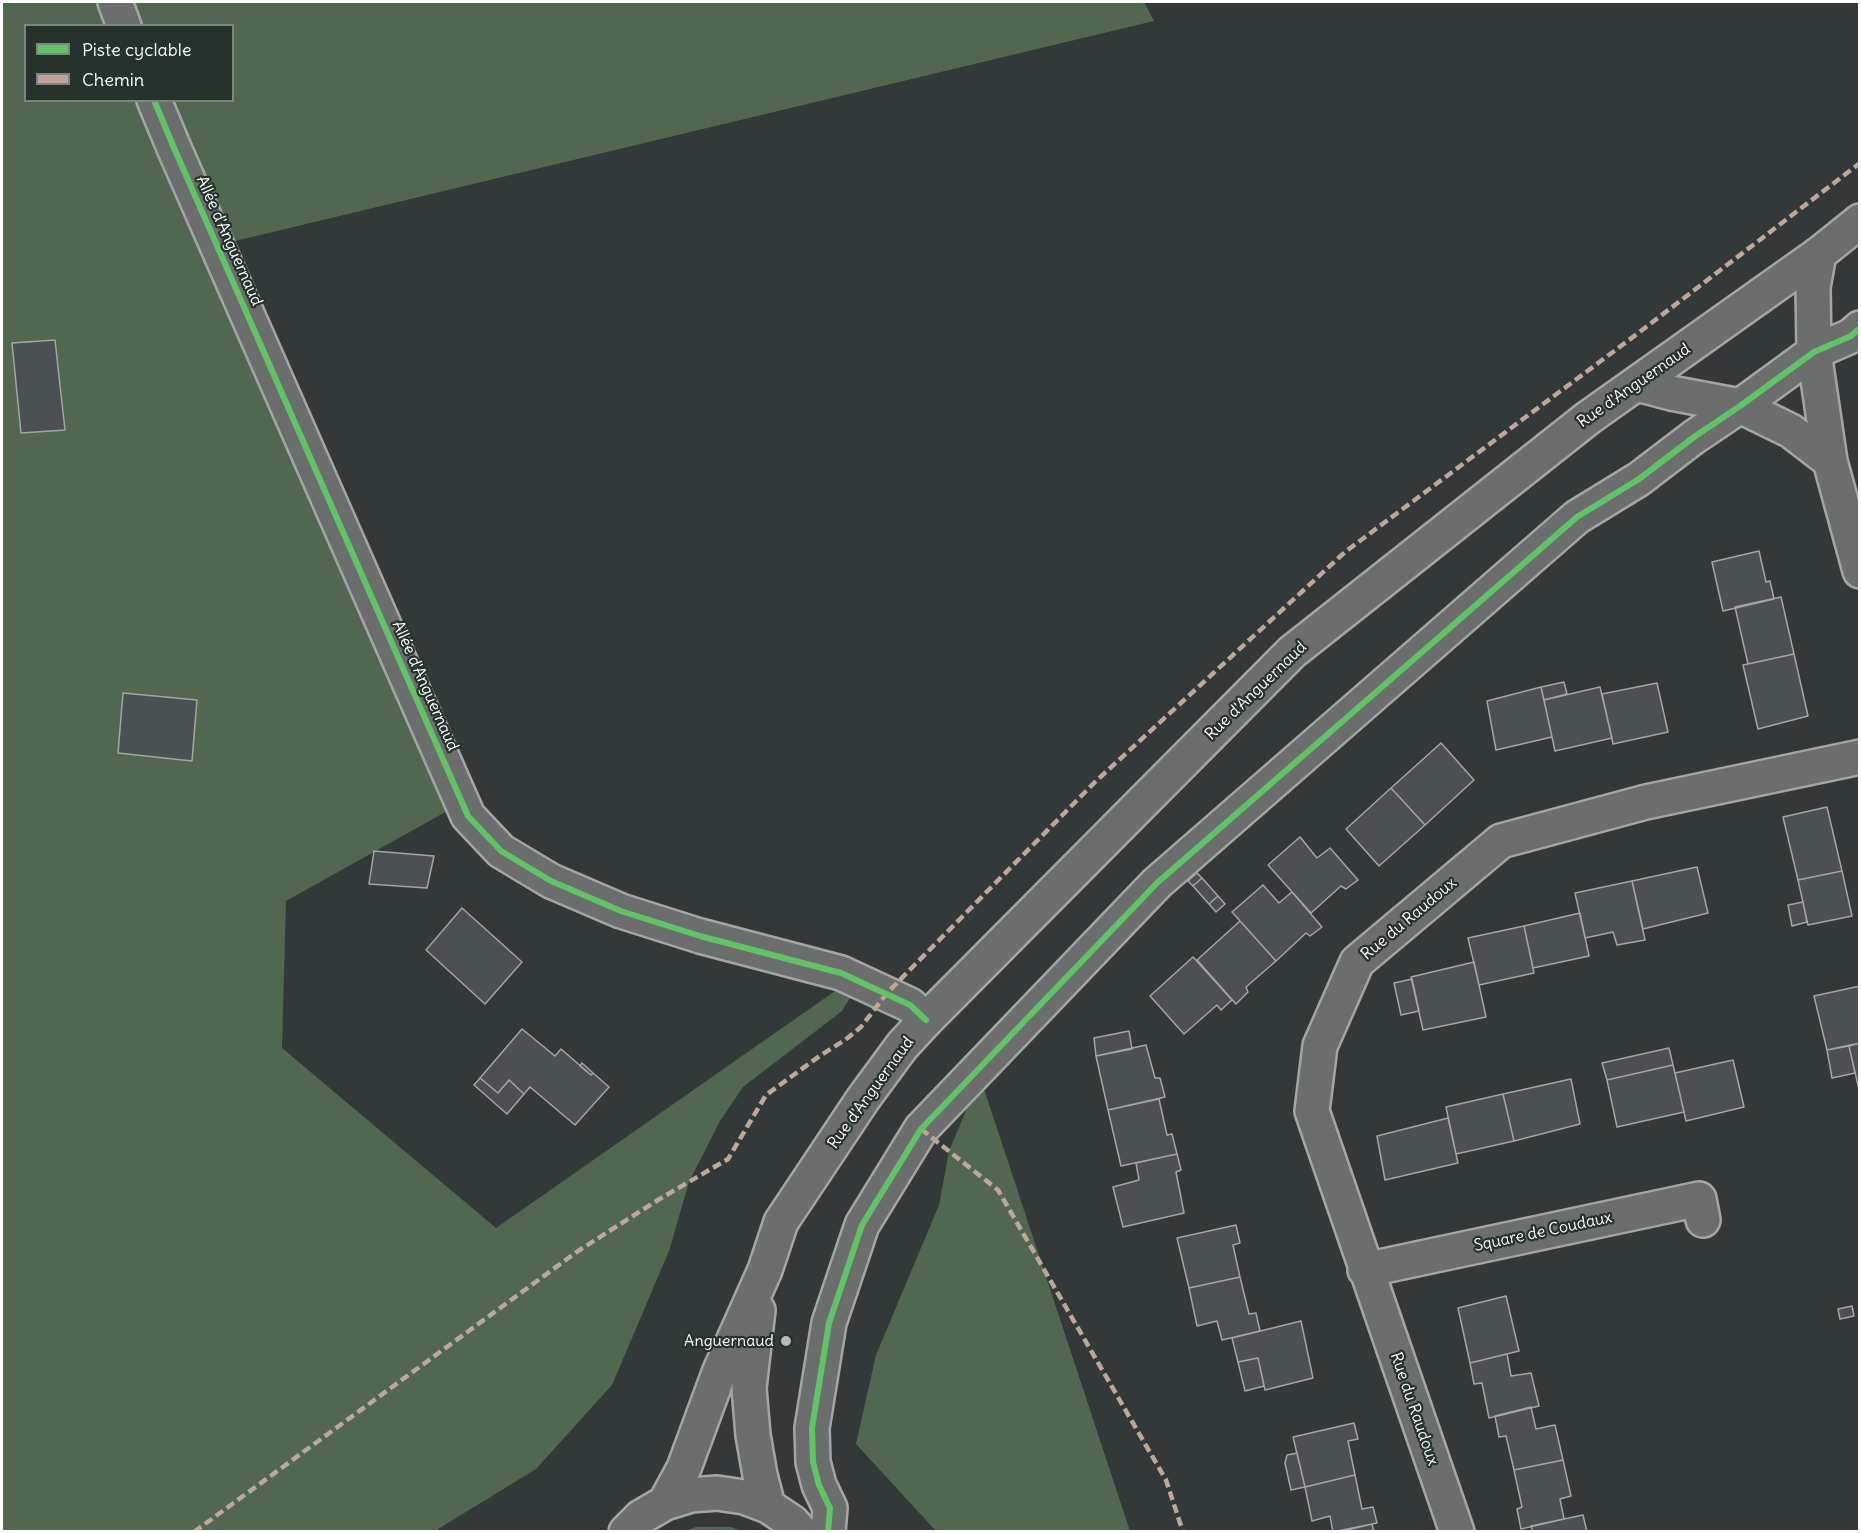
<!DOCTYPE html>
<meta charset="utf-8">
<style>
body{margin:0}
#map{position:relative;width:1861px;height:1533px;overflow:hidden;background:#333938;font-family:Delius,sans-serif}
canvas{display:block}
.frame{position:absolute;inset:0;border:3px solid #fff;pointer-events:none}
.legend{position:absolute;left:24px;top:24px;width:210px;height:78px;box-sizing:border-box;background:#26332d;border:2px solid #7d8581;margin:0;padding:8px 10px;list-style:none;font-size:18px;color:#fff}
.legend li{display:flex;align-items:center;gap:12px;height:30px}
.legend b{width:30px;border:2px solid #7d8581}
</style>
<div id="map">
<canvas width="1861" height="1533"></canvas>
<div class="frame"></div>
<ul class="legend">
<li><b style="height:8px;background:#61c268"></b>Piste cyclable</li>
<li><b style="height:8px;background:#c0a59a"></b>Chemin</li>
</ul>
</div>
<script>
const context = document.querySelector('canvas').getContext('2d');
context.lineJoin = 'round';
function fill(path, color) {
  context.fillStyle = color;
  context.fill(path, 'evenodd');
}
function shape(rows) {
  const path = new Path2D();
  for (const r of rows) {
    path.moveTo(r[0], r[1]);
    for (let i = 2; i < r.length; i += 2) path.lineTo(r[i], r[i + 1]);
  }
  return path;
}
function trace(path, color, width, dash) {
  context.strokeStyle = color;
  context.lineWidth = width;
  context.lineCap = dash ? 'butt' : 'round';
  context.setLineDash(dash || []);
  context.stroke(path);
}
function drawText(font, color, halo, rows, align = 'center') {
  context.font = font + ' Delius,sans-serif';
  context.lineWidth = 4.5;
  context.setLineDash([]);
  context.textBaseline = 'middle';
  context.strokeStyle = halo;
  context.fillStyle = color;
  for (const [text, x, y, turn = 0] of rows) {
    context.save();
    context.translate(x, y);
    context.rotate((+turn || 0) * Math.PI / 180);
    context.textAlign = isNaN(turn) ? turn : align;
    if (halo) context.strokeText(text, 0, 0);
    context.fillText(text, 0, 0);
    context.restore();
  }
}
fill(shape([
 [2,2,1144,2,1154,21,210,247,476,795,286,901,282,1048,496,1228,868,968,842,1011,743,1087,720,1121,689,1182,669,1251,612,1385,536,1469,438,1529,438,1531,2,1532],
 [26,26,232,26,232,100,26,100],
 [980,1077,1130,1531,936,1531,856,1444,876,1355,939,1205,949,1151],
 [696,1527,731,1527,741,1531,685,1531]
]), '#516750');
const building = shape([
 [55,340,65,430,21,433,12,343,55,340],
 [1759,551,1766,582,1770,581,1774,599,1723,611,1712,562,1759,551],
 [1781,597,1794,654,1748,664,1735,607,1781,597],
 [1794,654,1808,716,1758,729,1743,665,1794,654],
 [1564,682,1567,694,1544,700,1541,687,1564,682],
 [1657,683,1668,732,1613,744,1602,694,1657,683],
 [1541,687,1552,737,1496,750,1487,701,1541,687],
 [1600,687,1612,738,1555,751,1544,700,1600,687],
 [123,693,197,700,192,761,118,753,123,693],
 [1441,743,1474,780,1425,825,1391,788,1441,743],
 [1391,788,1425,825,1379,866,1346,829,1391,788],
 [1827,807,1842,871,1798,880,1783,817,1827,807],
 [1300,837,1317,858,1330,848,1358,880,1346,889,1341,886,1311,913,1268,865,1300,837],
 [374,851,434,856,427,888,369,884,374,851],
 [1697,867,1708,913,1643,929,1632,881,1697,867],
 [1842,871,1852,916,1808,925,1798,880,1842,871],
 [1197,873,1202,878,1193,886,1188,881,1197,873],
 [1202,878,1218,896,1209,904,1193,886,1202,878],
 [1632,881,1645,940,1617,945,1613,932,1585,938,1575,893,1632,881],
 [1263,885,1279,903,1292,892,1322,927,1310,936,1306,933,1276,961,1232,912,1263,885],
 [1218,896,1225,904,1216,912,1209,904,1218,896],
 [1803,902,1807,922,1792,926,1788,905,1803,902],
 [462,908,522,962,485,1004,426,950,462,908],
 [1580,913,1589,956,1533,968,1524,926,1580,913],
 [1240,921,1276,961,1246,987,1248,992,1236,1004,1197,960,1240,921],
 [1524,926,1534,973,1479,985,1468,938,1524,926],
 [1193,957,1232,1000,1221,1010,1217,1005,1184,1034,1150,996,1193,957],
 [1474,962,1486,1017,1423,1030,1411,977,1474,962],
 [1412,979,1419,1011,1401,1015,1394,983,1412,979],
 [1860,986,1860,1043,1827,1050,1814,996,1860,986],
 [522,1029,555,1056,561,1049,591,1075,593,1073,609,1087,575,1125,530,1087,524,1094,509,1080,498,1093,480,1078,522,1029],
 [1129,1031,1132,1049,1096,1056,1094,1038,1129,1031],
 [1860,1043,1860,1094,1849,1046,1860,1043],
 [1146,1045,1155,1078,1160,1078,1165,1097,1108,1110,1096,1056,1146,1045],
 [1849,1046,1855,1073,1832,1078,1827,1050,1849,1046],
 [1669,1048,1673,1065,1607,1080,1602,1063,1669,1048],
 [1733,1060,1744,1107,1686,1121,1675,1073,1733,1060],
 [582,1063,593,1073,591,1075,580,1066,582,1063],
 [1673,1065,1684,1112,1617,1127,1607,1080,1673,1065],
 [480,1078,498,1093,509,1080,524,1094,507,1114,474,1085,480,1078],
 [1571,1079,1580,1124,1514,1141,1503,1094,1571,1079],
 [1503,1094,1514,1141,1456,1154,1446,1107,1503,1094],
 [1159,1099,1167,1135,1172,1134,1177,1154,1121,1166,1108,1110,1159,1099],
 [1448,1118,1458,1163,1385,1180,1377,1136,1448,1118],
 [1177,1154,1181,1170,1176,1172,1184,1213,1123,1227,1113,1187,1139,1180,1136,1163,1177,1154],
 [1236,1225,1240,1243,1233,1245,1240,1277,1189,1288,1177,1238,1236,1225],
 [1240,1277,1249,1314,1256,1313,1260,1331,1222,1340,1217,1321,1197,1326,1189,1288,1240,1277],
 [1506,1296,1519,1351,1470,1363,1458,1308,1506,1296],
 [1852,1306,1854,1316,1840,1319,1838,1309,1852,1306],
 [1301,1321,1313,1378,1265,1390,1258,1358,1238,1362,1232,1338,1301,1321],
 [1507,1354,1511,1376,1531,1373,1539,1406,1489,1418,1482,1383,1474,1384,1470,1363,1507,1354],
 [1258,1358,1264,1386,1245,1391,1238,1362,1258,1358],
 [1531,1407,1536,1429,1555,1425,1563,1460,1514,1470,1506,1436,1499,1437,1495,1416,1531,1407],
 [1354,1423,1358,1439,1348,1441,1355,1475,1305,1487,1293,1437,1354,1423],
 [1297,1453,1305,1487,1291,1490,1285,1463,1287,1455,1297,1453],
 [1563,1460,1571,1496,1560,1499,1564,1519,1521,1529,1517,1509,1522,1507,1514,1470,1563,1460],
 [1355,1475,1362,1509,1373,1507,1377,1523,1333,1532,1330,1516,1312,1521,1305,1487,1355,1475],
 [1583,1515,1587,1532,1533,1532,1531,1526,1583,1515],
 [1372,1524,1374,1532,1339,1532,1372,1524]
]);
fill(building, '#4b5052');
trace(building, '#a3a6a5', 1.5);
const minor = shape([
 [115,2,124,26],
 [154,100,174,148,468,816,501,851,551,881,621,911,700,936,841,973,910,1005,926,1020],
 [1819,254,1813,287,1814,352,1830,461,1860,571],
 [1637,384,1671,393,1740,406,1791,431,1830,461],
 [1365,1270,1699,1199,1703,1220],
 [828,1532,830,1508,819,1485,813,1462,812,1428,829,1323,862,1225,921,1129,1157,883,1577,517,1639,479,1694,437,1740,406,1814,352,1851,336,1860,328],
 [1457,1532,1312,1111,1320,1046,1357,962,1501,841,1646,802,1860,757]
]);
const secondary = shape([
 [758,1310,749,1388,753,1435,760,1475,768,1506],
 [665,1503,684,1468,719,1373,765,1270,781,1222,863,1099,902,1046,926,1020,1292,652,1588,418,1819,254,1860,221],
 [626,1532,641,1517,665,1503,691,1495,717,1493,744,1497,768,1506,792,1522,801,1532]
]);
trace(minor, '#a3a6a5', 38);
trace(secondary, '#a3a6a5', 38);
trace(minor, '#6b6e6d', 33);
trace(secondary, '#6b6e6d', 33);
trace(shape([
 [921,1129,998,1190,1166,1480,1183,1532],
 [194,1532,578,1251,658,1200,728,1159,766,1095,821,1055,845,1040,861,1027,887,993,1095,782,1345,552,1637,334,1860,163]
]), '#c0a59a', 4.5, [9, 4.5]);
trace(shape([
 [154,100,174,148,468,816,501,851,551,881,621,911,700,936,841,973,910,1005,926,1020],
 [828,1532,830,1508,819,1485,813,1462,812,1428,829,1323,862,1225,921,1129,1157,883,1577,517,1639,479,1694,437,1740,406,1814,352,1851,336,1860,328]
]), '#61c268', 6);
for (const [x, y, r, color] of [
 [786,1341,6,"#b8bab9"]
]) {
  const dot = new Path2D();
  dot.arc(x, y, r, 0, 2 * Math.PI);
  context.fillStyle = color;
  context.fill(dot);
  trace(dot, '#26332d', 2);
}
drawText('16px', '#fff', '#26332d', [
 ["Allée d'Anguernaud",229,241,66],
 ["Rue d'Anguernaud",1634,386,-35],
 ["Allée d'Anguernaud",425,686,66],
 ["Rue d'Anguernaud",1256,691,-44],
 ["Rue du Raudoux",1409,919,-40],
 ["Rue d'Anguernaud",871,1093,-54],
 ["Square de Coudaux",1543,1232,-12],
 ["Rue du Raudoux",1414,1409,71]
]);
drawText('16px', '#fff', '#26332d', [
 ["Anguernaud",774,1341]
], 'right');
</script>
